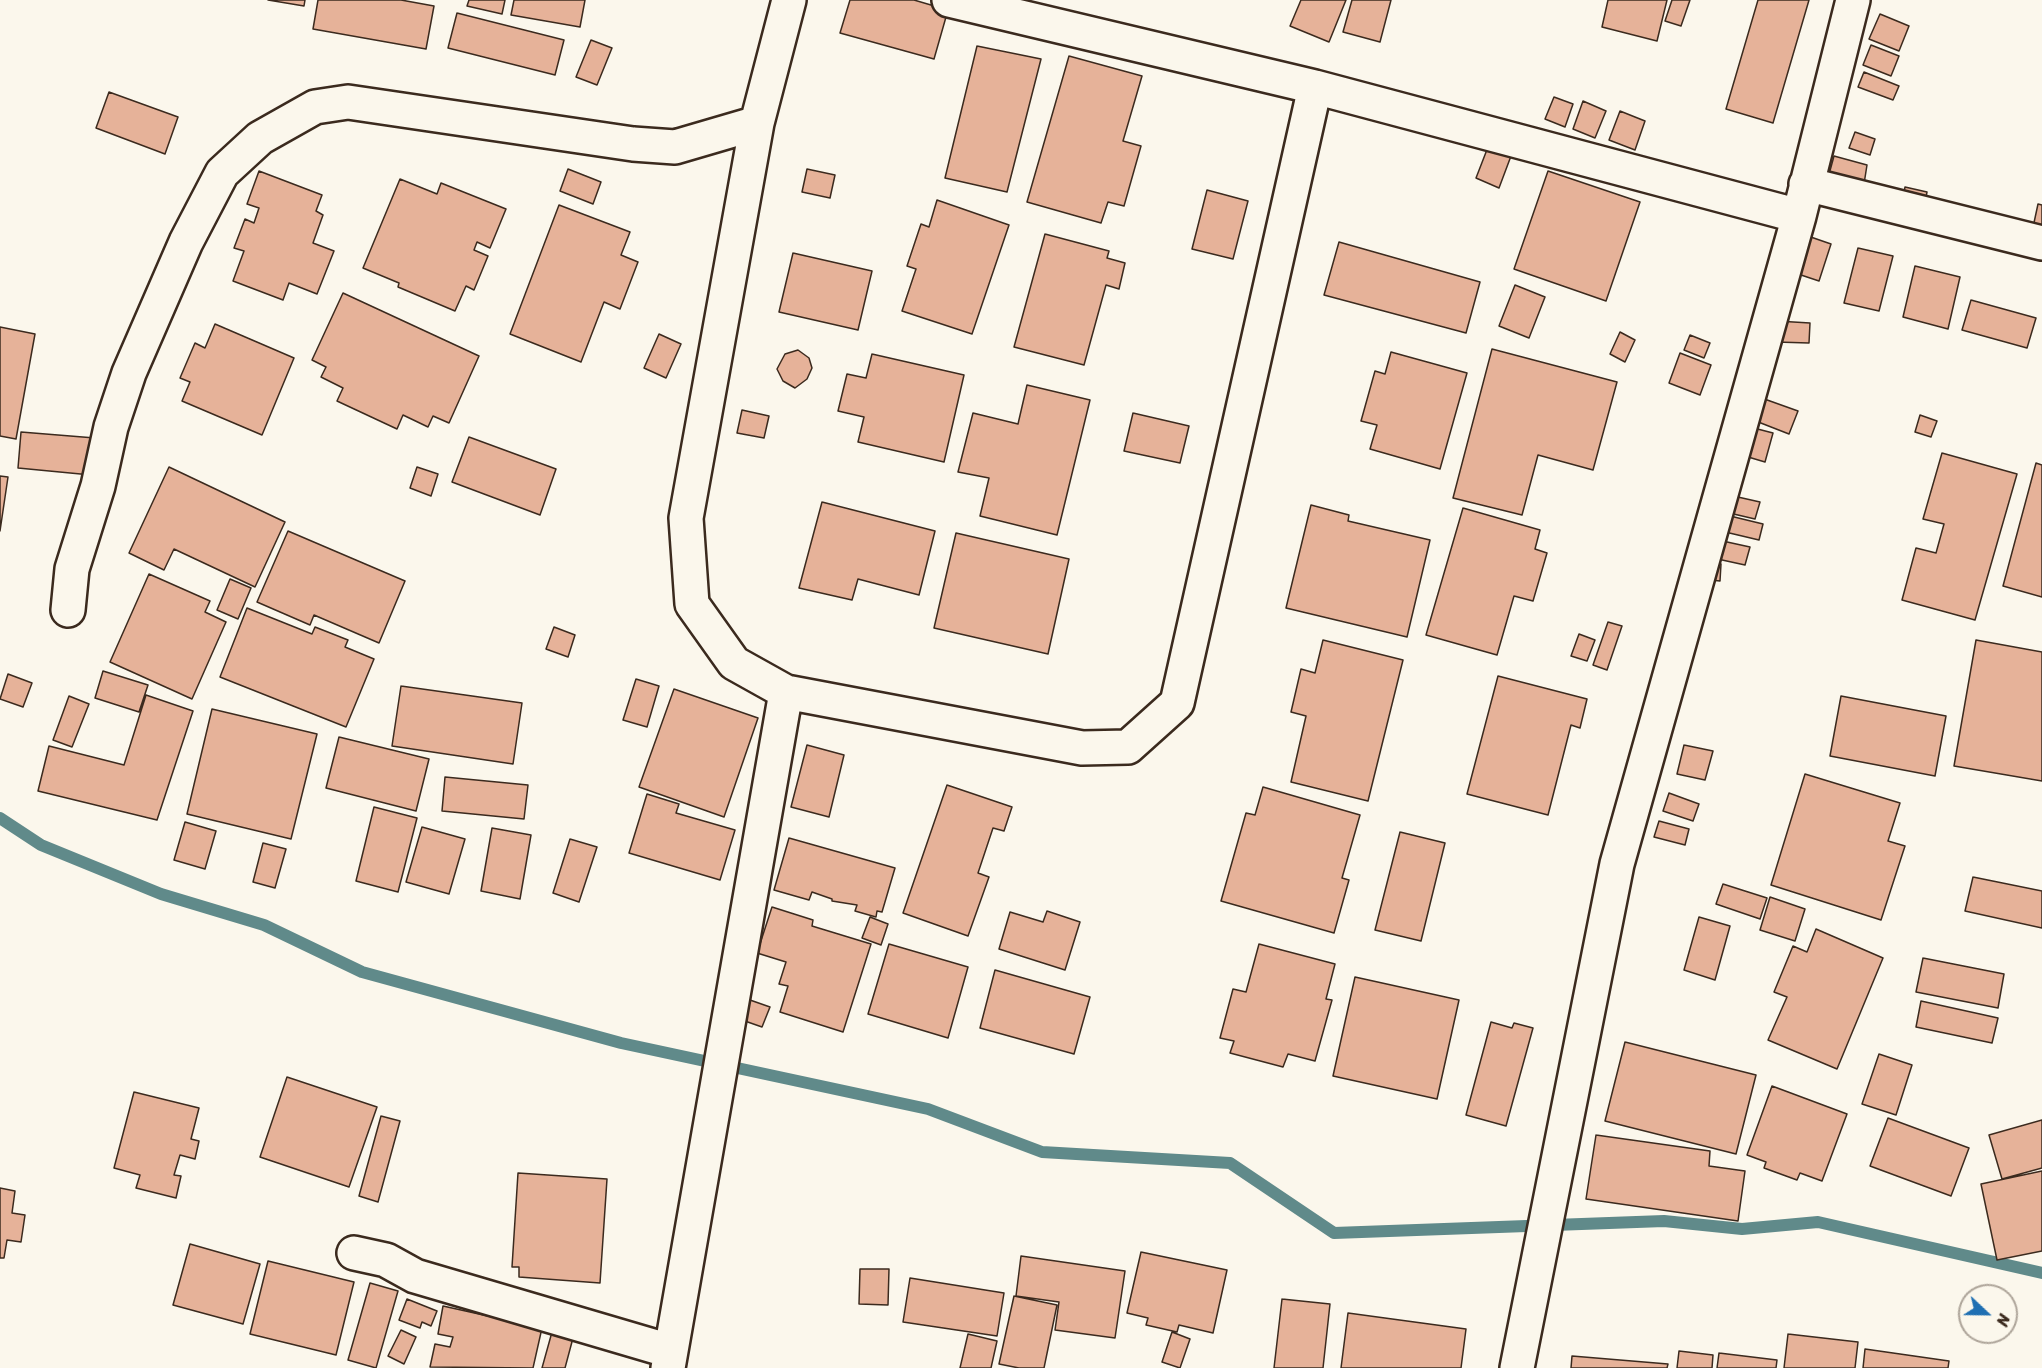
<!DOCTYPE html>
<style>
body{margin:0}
#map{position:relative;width:2042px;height:1368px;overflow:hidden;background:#fbf7ec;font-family:Sriracha,sans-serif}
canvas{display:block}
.north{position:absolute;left:1958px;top:1284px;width:60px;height:60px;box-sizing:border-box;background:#fbf7ec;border:2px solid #aea59a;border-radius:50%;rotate:112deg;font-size:16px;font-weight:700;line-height:24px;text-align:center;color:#3b2a1e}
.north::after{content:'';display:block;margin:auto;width:21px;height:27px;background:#1f6fb2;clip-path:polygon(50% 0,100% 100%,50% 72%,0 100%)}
</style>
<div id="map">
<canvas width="2042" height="1368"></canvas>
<div class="north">N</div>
</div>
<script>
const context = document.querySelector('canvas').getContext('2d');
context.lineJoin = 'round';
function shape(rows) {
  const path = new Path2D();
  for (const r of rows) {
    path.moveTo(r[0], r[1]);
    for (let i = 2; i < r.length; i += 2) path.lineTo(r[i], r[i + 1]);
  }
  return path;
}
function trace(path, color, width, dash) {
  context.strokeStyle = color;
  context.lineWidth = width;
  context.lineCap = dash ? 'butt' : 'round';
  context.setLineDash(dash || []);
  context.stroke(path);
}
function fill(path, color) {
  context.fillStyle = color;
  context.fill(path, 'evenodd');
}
trace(shape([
 [0,818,41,845,161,894,264,925,362,972,621,1043,928,1109,1042,1152,1230,1163,1334,1233,1664,1221,1742,1229,1818,1222,2042,1273]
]), '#608a8a', 12);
const building = shape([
 [268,0,305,0,304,6,268,0],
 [318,0,401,0,434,6,426,49,313,29,318,0],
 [469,0,505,0,502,14,467,6,469,0],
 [514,0,585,0,580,27,511,15,514,0],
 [850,0,914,0,948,10,934,59,840,33,850,0],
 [1301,0,1346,0,1329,42,1290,26,1301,0],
 [1352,0,1391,0,1380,42,1343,32,1352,0],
 [1608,0,1667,0,1657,41,1602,27,1608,0],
 [1672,0,1690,0,1681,26,1665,21,1672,0],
 [1758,0,1809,0,1773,123,1726,109,1758,0],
 [457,13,564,40,555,75,448,48,457,13],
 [1880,14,1909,26,1899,51,1869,39,1880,14],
 [591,40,612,48,597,85,576,77,591,40],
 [1871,45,1899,56,1891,76,1863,65,1871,45],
 [977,46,1041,59,1007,192,945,178,977,46],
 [1069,56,1142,76,1123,141,1141,146,1124,206,1108,202,1101,223,1027,202,1069,56],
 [1864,72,1899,86,1893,100,1858,87,1864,72],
 [109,92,178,117,165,154,96,128,109,92],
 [1554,97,1573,104,1565,127,1545,119,1554,97],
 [1583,101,1606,111,1595,138,1573,129,1583,101],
 [1620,111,1645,121,1635,150,1609,140,1620,111],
 [1855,132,1875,139,1870,155,1849,148,1855,132],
 [1488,147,1511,156,1499,188,1476,178,1488,147],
 [1834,156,1867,165,1864,184,1828,178,1834,156],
 [568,169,601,182,593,204,560,191,568,169],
 [807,169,835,175,830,198,802,192,807,169],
 [259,171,322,195,316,211,323,215,313,243,334,251,317,294,289,283,283,300,233,281,244,251,234,248,245,219,254,223,259,208,247,204,259,171],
 [1548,171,1640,202,1606,301,1514,269,1548,171],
 [400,179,437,194,441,183,506,209,490,248,477,242,474,250,488,256,474,290,466,286,455,311,398,287,399,283,363,268,400,179],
 [1905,187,1927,192,1924,207,1902,203,1905,187],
 [1207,190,1248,201,1233,259,1192,249,1207,190],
 [937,200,1009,225,972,334,902,311,916,269,907,266,921,224,929,227,937,200],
 [2038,204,2042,205,2042,234,2032,232,2038,204],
 [559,205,630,232,621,255,638,262,620,309,604,302,581,362,510,334,559,205],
 [1045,234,1109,251,1107,258,1125,263,1119,289,1106,285,1084,365,1014,347,1045,234],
 [1805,235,1831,244,1819,281,1792,272,1805,235],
 [1339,242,1480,282,1466,333,1324,295,1339,242],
 [1858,248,1893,256,1879,311,1844,303,1858,248],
 [793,253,872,271,858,330,779,312,793,253],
 [1915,266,1960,277,1948,329,1903,317,1915,266],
 [1515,285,1545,297,1529,338,1499,326,1515,285],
 [343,293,479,356,449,423,433,416,428,427,403,415,397,429,337,401,343,388,321,377,326,367,312,360,343,293],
 [1971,300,2036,318,2027,348,1962,330,1971,300],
 [1777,321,1810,323,1809,343,1776,342,1777,321],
 [215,324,294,358,262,435,182,401,190,382,180,378,195,343,205,348,215,324],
 [0,327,35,334,16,439,0,436,0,327],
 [1620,332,1635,340,1625,362,1610,354,1620,332],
 [659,334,681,344,666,378,644,368,659,334],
 [1690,335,1710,343,1704,358,1684,350,1690,335],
 [1492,349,1617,382,1593,470,1538,455,1522,515,1453,498,1492,349],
 [798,350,809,358,812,368,807,379,795,388,783,381,777,369,785,354,798,350],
 [1391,352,1467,373,1440,469,1370,449,1377,425,1361,421,1375,371,1385,374,1391,352],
 [1680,353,1711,365,1700,395,1669,383,1680,353],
 [872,354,964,375,944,462,858,442,864,417,838,411,847,374,866,378,872,354],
 [1027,385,1090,400,1057,535,980,516,989,478,958,472,973,413,1018,424,1027,385],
 [1756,396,1798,411,1789,434,1748,418,1756,396],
 [742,410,769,416,764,438,737,433,742,410],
 [1133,413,1189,426,1180,463,1124,451,1133,413],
 [1920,415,1937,421,1931,437,1915,432,1920,415],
 [1746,426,1773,433,1765,462,1738,454,1746,426],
 [21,432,95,438,91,475,18,468,21,432],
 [469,437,556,469,540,515,452,482,469,437],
 [1942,453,2017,474,1975,620,1902,600,1916,548,1936,553,1944,524,1923,519,1942,453],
 [2036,463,2042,465,2042,597,2003,586,2036,463],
 [169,467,285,522,255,587,174,549,164,570,129,553,169,467],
 [417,467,438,474,431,496,410,488,417,467],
 [0,476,8,477,0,531,0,476],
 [1729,495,1760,502,1755,519,1725,512,1729,495],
 [822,502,935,531,919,595,858,579,852,600,799,588,822,502],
 [1311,505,1349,515,1348,521,1430,540,1407,637,1286,608,1311,505],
 [1463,508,1540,530,1535,549,1547,553,1533,601,1514,596,1497,655,1426,635,1463,508],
 [1726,515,1763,524,1759,540,1721,531,1726,515],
 [288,531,405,581,379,643,314,615,310,625,257,602,288,531],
 [956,533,1069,559,1048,654,934,628,956,533],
 [1718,540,1750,547,1745,565,1713,558,1718,540],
 [1705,562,1721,564,1720,581,1702,579,1705,562],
 [149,574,210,601,205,612,226,622,192,699,110,662,149,574],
 [230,579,251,588,238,619,217,610,230,579],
 [247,608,312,634,315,627,348,640,345,647,374,659,346,727,220,677,247,608],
 [1608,622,1622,626,1607,670,1593,665,1608,622],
 [554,627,575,635,568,657,546,649,554,627],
 [1579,634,1595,640,1587,661,1571,656,1579,634],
 [1323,640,1403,660,1368,801,1291,782,1306,716,1291,712,1301,669,1315,673,1323,640],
 [1976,640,2042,652,2042,781,1954,766,1976,640],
 [103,671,148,685,139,712,95,698,103,671],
 [8,674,32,683,23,707,0,699,8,674],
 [1498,676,1587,699,1580,728,1571,725,1548,815,1467,794,1498,676],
 [636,679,659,686,647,727,623,720,636,679],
 [401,686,522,703,513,764,392,746,401,686],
 [674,689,758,718,724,817,639,787,674,689],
 [146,695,193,711,157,820,38,791,49,746,124,765,146,695],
 [69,696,89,704,72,747,53,740,69,696],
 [1841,696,1946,716,1935,776,1830,756,1841,696],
 [212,709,317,734,291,839,187,814,212,709],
 [339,737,429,759,416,811,326,788,339,737],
 [807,745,844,755,829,817,791,807,807,745],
 [1684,745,1713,751,1705,780,1677,774,1684,745],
 [1805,774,1900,803,1888,841,1905,846,1881,920,1771,885,1805,774],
 [445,777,528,785,524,819,442,811,445,777],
 [947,785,1012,807,1004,831,993,828,978,873,989,877,968,936,903,913,947,785],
 [1263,787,1360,815,1342,878,1349,880,1334,933,1221,901,1246,813,1255,815,1263,787],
 [1669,793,1699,804,1693,821,1663,811,1669,793],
 [647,794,679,804,676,813,735,830,720,880,629,853,647,794],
 [374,807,417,818,398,892,356,881,374,807],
 [1659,821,1689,829,1685,845,1654,837,1659,821],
 [185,822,216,831,205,869,174,860,185,822],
 [422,827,465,839,449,894,406,882,422,827],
 [492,828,531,835,520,899,481,891,492,828],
 [1400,832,1445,843,1421,941,1375,930,1400,832],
 [789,838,895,868,882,912,877,911,876,917,855,911,857,905,832,901,832,899,812,892,809,900,774,890,789,838],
 [570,839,597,847,579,902,553,893,570,839],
 [263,843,286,849,275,888,253,882,263,843],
 [1973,877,2042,891,2042,928,1965,911,1973,877],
 [1723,884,1767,898,1760,919,1716,904,1723,884],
 [1770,897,1805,909,1795,941,1760,930,1770,897],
 [772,907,813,920,812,926,871,944,843,1032,780,1012,788,986,779,984,786,962,757,953,772,907],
 [1047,911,1080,922,1065,970,999,949,1010,912,1043,922,1047,911],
 [870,917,888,924,881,945,862,938,870,917],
 [1699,917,1730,926,1715,980,1684,970,1699,917],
 [1816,929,1883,958,1837,1069,1768,1040,1787,997,1774,992,1793,946,1807,952,1816,929],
 [889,944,968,967,948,1038,868,1014,889,944],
 [1259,944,1335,964,1326,999,1332,1000,1315,1061,1288,1054,1283,1067,1230,1053,1234,1041,1220,1038,1233,989,1246,992,1259,944],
 [1923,958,2004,974,1998,1008,1916,992,1923,958],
 [995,970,1090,997,1074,1054,980,1028,995,970],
 [1355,977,1459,1000,1437,1099,1333,1076,1355,977],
 [750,1000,770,1007,762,1027,742,1020,750,1000],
 [1921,1001,1998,1018,1992,1043,1916,1027,1921,1001],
 [1491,1022,1512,1028,1514,1023,1533,1028,1506,1126,1466,1115,1491,1022],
 [1625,1042,1756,1075,1736,1154,1605,1121,1625,1042],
 [1879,1054,1912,1065,1896,1115,1862,1104,1879,1054],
 [287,1077,377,1107,349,1187,260,1157,287,1077],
 [1772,1086,1847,1114,1822,1181,1800,1173,1797,1180,1764,1168,1766,1162,1747,1155,1772,1086],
 [134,1092,199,1108,191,1139,199,1141,195,1159,180,1155,174,1175,181,1176,176,1198,136,1188,140,1175,114,1168,134,1092],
 [381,1116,400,1121,378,1202,359,1196,381,1116],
 [1888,1118,1969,1148,1951,1196,1870,1166,1888,1118],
 [2042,1120,2042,1168,2002,1179,1989,1135,2042,1120],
 [1596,1135,1710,1151,1709,1166,1745,1171,1738,1221,1586,1199,1596,1135],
 [2042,1171,2042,1251,1997,1260,1981,1184,2042,1171],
 [518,1173,607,1179,600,1283,519,1277,519,1267,512,1267,518,1173],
 [0,1188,15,1191,12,1213,25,1215,21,1242,7,1240,4,1258,0,1258,0,1188],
 [190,1244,260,1264,243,1324,173,1305,190,1244],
 [1141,1252,1227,1270,1213,1333,1179,1325,1177,1332,1146,1325,1148,1318,1127,1313,1141,1252],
 [1021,1256,1125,1271,1115,1338,1055,1330,1059,1302,1016,1296,1021,1256],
 [268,1261,354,1282,336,1355,250,1334,268,1261],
 [860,1269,889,1269,888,1305,859,1304,860,1269],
 [910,1278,1004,1293,997,1336,903,1322,910,1278],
 [370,1283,398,1291,376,1368,348,1360,370,1283],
 [1014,1296,1057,1305,1044,1368,1019,1368,999,1364,1014,1296],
 [407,1299,437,1311,431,1326,422,1322,420,1328,399,1320,407,1299],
 [1282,1299,1330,1304,1323,1368,1274,1368,1282,1299],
 [443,1306,542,1328,533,1368,430,1367,435,1344,450,1347,453,1337,438,1334,443,1306],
 [1348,1313,1466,1329,1461,1368,1341,1368,1348,1313],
 [401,1330,416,1337,404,1364,388,1356,401,1330],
 [552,1332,573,1338,565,1368,542,1368,552,1332],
 [1172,1332,1190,1339,1180,1368,1162,1362,1172,1332],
 [968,1334,997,1341,991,1368,960,1368,968,1334],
 [1788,1334,1858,1342,1855,1368,1784,1368,1788,1334],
 [1865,1349,1949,1361,1948,1368,1863,1368,1865,1349],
 [1679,1351,1713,1355,1712,1368,1677,1368,1679,1351],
 [1719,1353,1777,1360,1776,1368,1717,1368,1719,1353],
 [1572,1356,1668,1364,1667,1368,1571,1368,1572,1356]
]);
fill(building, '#e6b299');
trace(building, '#3b2a1e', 1.5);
const minor = shape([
 [789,0,757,123,686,518,692,604,734,663,786,692,1082,748,1128,747,1177,703,1315,87],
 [949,0,1315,87,1799,216],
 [1806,184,2042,243],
 [68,610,72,569,98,486,111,427,129,373,186,242,222,173,260,138,315,107,348,102,633,144,675,147,757,123],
 [354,1253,386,1260,415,1276,670,1351],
 [668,1368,786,692],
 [1517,1368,1617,864,1799,216,1853,0]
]);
trace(minor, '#3b2a1e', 38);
trace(minor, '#fbf7ec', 33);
</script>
